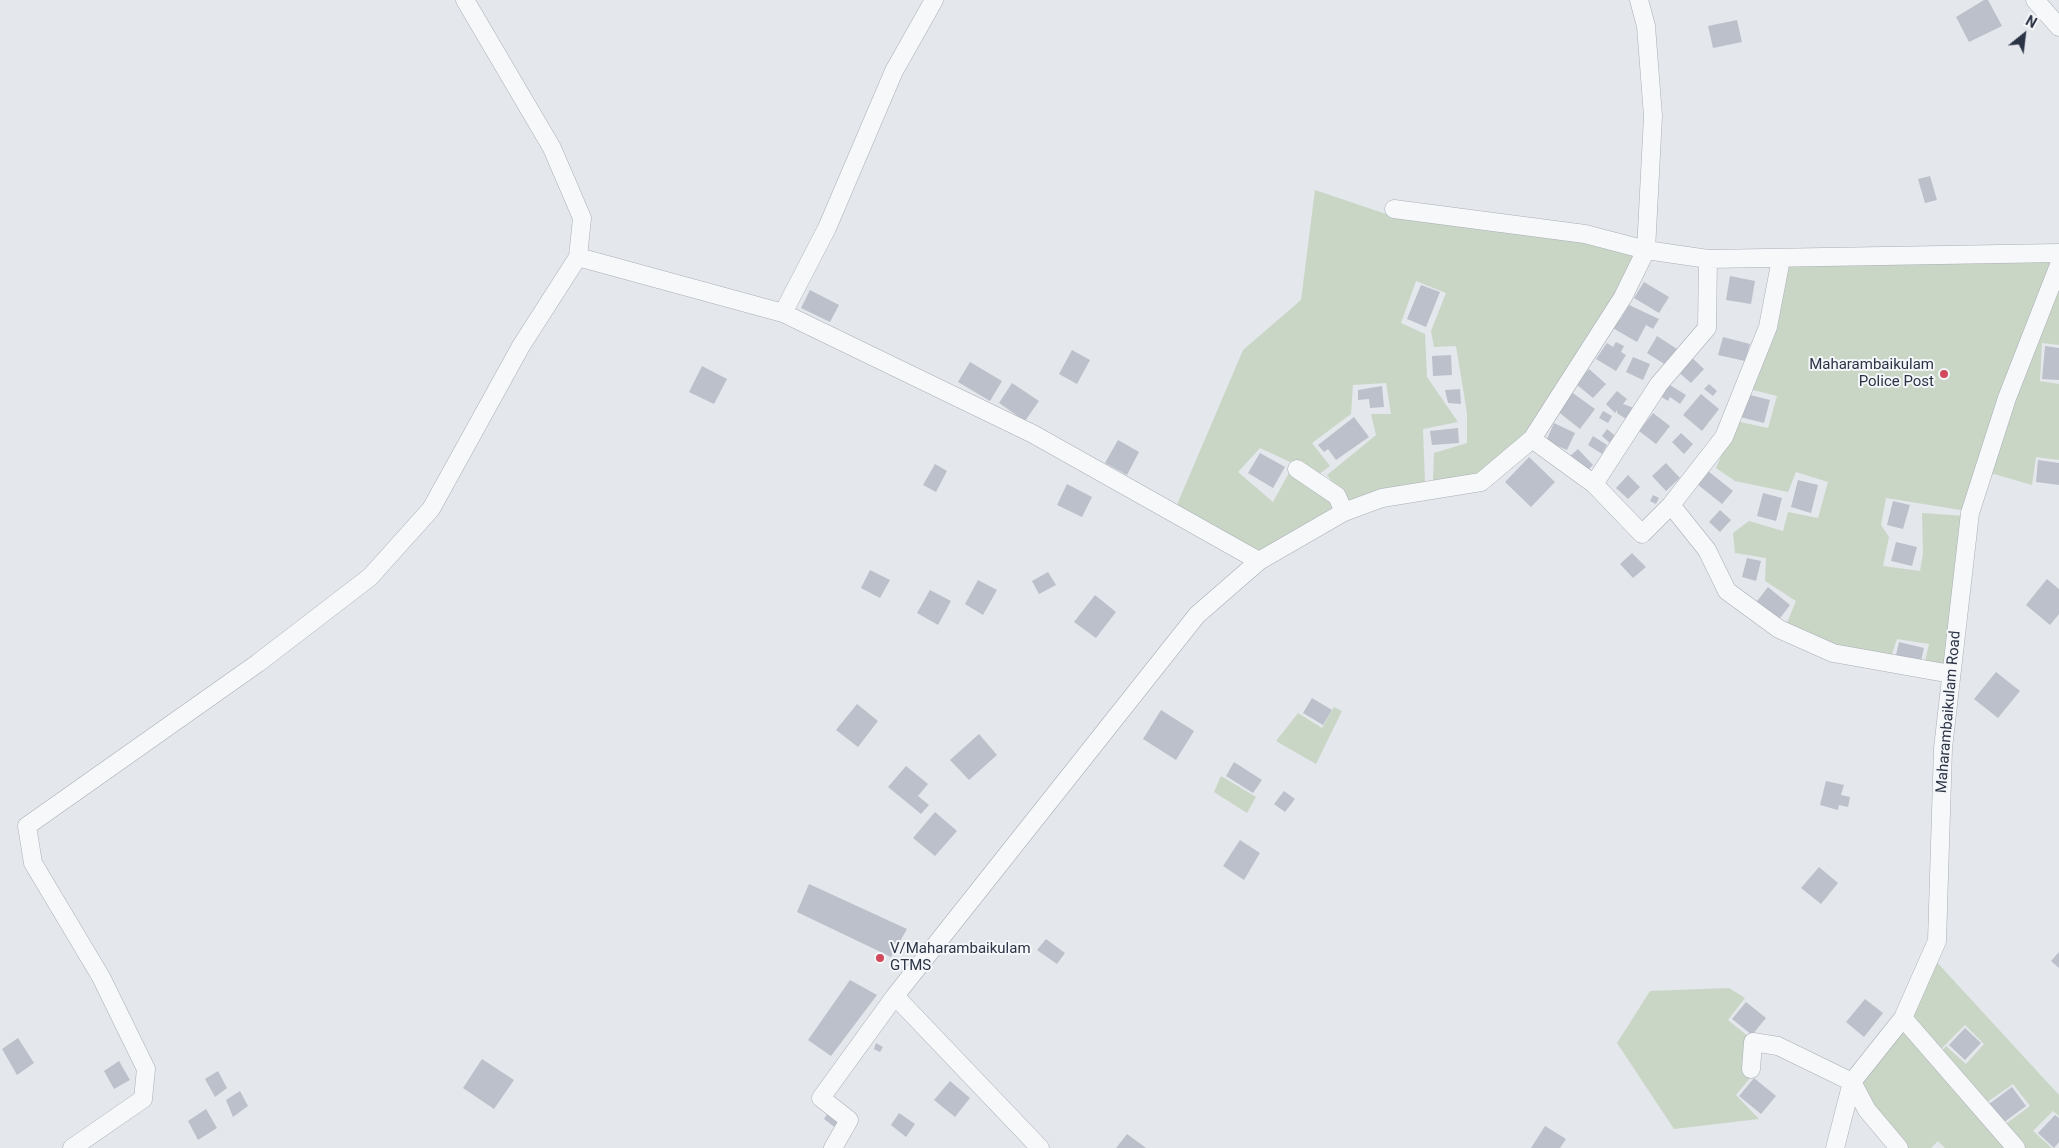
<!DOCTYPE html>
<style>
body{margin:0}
#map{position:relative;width:2059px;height:1148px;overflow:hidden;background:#e4e7ec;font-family:Roboto,sans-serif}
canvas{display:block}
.north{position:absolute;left:1999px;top:10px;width:50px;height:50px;-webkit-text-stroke:4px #f4f6f9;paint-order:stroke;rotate:29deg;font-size:14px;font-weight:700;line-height:20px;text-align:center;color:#2b3445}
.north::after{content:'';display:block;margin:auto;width:18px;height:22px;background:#2b3445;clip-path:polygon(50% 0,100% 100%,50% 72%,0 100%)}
</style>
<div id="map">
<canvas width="2059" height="1148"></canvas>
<div class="north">N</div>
</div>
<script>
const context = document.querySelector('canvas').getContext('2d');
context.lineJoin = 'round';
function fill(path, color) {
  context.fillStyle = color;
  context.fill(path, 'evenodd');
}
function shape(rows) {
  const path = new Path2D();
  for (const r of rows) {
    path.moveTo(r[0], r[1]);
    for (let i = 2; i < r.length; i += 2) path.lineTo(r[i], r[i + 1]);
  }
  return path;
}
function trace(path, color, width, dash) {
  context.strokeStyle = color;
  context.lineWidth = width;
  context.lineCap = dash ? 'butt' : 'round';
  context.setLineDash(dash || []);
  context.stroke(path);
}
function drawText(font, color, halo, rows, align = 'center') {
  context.font = font + ' Roboto,sans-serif';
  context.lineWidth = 4;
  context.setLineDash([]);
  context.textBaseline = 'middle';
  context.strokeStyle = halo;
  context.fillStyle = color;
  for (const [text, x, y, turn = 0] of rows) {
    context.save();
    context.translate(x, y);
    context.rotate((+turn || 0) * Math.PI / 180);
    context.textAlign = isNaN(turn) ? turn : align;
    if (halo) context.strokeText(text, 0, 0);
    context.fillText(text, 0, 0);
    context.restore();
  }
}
fill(shape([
 [1315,190,1392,216,1588,242,1636,256,1607,309,1529,435,1480,475,1433,481,1434,453,1467,443,1467,413,1456,346,1434,347,1431,331,1446,293,1416,281,1401,323,1425,334,1427,377,1458,422,1423,429,1425,483,1348,507,1341,494,1327,475,1376,435,1371,414,1391,414,1386,383,1353,385,1351,414,1312,443,1330,466,1318,475,1260,448,1238,472,1273,502,1290,471,1320,487,1338,511,1261,555,1176,507,1243,350,1301,300],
 [2058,257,1967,511,1886,498,1881,525,1889,537,1883,566,1920,571,1923,553,1922,513,1966,516,1948,670,1924,666,1929,644,1897,639,1891,657,1835,648,1786,625,1796,601,1765,581,1766,558,1735,553,1733,533,1749,521,1783,531,1788,512,1818,518,1828,482,1796,472,1788,492,1735,481,1716,468,1736,421,1768,428,1777,396,1749,389,1784,263],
 [2059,276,2059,345,2042,343,2040,381,2059,384,2059,460,2036,457,2032,485,1987,472],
 [1334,707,1342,711,1316,764,1276,741,1298,713,1322,728],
 [1221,776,1256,797,1247,813,1214,792],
 [1933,958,2059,1095,2059,1116,2053,1111,2033,1131,2052,1148,2019,1148,2003,1126,2030,1106,2013,1084,1983,1105,1938,1056,1946,1046,1966,1064,1984,1044,1965,1025,1936,1054,1906,1018],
 [1729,988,1745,998,1728,1020,1749,1037,1751,1077,1736,1095,1759,1119,1674,1129,1617,1043,1650,991],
 [1903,1023,2010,1148,1945,1148,1938,1141,1931,1148,1900,1148,1854,1082]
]), '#c9d6c5');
fill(shape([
 [1984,0,1988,0,2002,26,1969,42,1956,17],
 [1737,20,1742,42,1713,48,1708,26],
 [1930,176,1937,200,1925,203,1918,179],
 [1730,276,1755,281,1751,304,1726,300],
 [1644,282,1669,297,1659,313,1634,298],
 [1421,285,1440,292,1426,327,1407,319],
 [810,290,839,305,830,322,801,308],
 [1629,305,1659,319,1653,329,1646,325,1637,342,1611,327,1616,318,1620,320],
 [1657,336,1677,349,1666,365,1647,353],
 [1723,337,1750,344,1745,361,1718,355],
 [1616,342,1624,346,1621,352,1626,355,1616,371,1596,359,1607,343,1613,347],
 [2045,346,2059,348,2059,380,2042,379],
 [1072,350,1090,360,1077,384,1059,374],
 [1451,355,1452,375,1433,376,1432,356],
 [1689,355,1704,369,1691,383,1676,370],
 [1633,357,1650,364,1643,380,1626,372],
 [970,362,1002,381,990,401,958,382],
 [702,366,727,379,714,404,689,392],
 [1589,369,1606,384,1593,398,1576,384],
 [1665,382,1686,395,1680,404,1670,397,1668,401,1657,394],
 [1012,383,1039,401,1025,421,999,403],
 [1709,384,1717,391,1713,396,1704,389],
 [1382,386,1384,407,1370,408,1369,399,1358,400,1358,390],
 [1460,389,1461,404,1448,403,1445,390],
 [1570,391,1595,409,1580,429,1556,410],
 [1617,391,1627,399,1623,404,1634,408,1626,419,1617,413,1617,410,1615,413,1606,404],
 [1701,394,1719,409,1702,431,1683,415],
 [1746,394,1770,400,1764,423,1740,417],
 [1603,411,1612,416,1608,423,1599,418],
 [1653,413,1670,426,1656,444,1639,431],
 [1354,417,1369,437,1336,460,1328,449,1324,452,1318,445],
 [1554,423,1575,433,1567,450,1546,441],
 [1458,428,1459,443,1432,445,1430,431],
 [1607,429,1618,438,1612,445,1602,436],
 [1681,433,1693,444,1684,454,1672,442],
 [1593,436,1607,445,1602,454,1588,445],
 [1118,440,1139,452,1127,475,1105,463],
 [1578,449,1593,465,1585,473,1570,456],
 [1260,453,1285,467,1273,488,1248,473],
 [1529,457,1555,482,1531,507,1505,482],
 [2038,460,2059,463,2059,485,2036,482],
 [1666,463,1680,478,1666,491,1652,476],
 [935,464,947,471,936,492,923,485],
 [1708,471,1733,491,1722,504,1697,484],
 [1628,475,1640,487,1628,499,1616,488],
 [1798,480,1818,485,1811,513,1791,507],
 [1067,484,1092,497,1082,517,1057,505],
 [1763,493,1782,498,1776,521,1757,516],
 [1653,495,1659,498,1656,504,1650,501],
 [1893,501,1910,505,1903,529,1887,525],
 [1720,510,1731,520,1720,532,1709,522],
 [1896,542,1917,547,1912,566,1891,561],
 [1632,553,1646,567,1633,578,1620,564],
 [1747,558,1761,561,1756,581,1742,577],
 [870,570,890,580,880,598,861,588],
 [1048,572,1056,585,1039,594,1032,581],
 [2047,579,2059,589,2059,614,2050,625,2026,605],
 [978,580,997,590,983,615,965,604],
 [1768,587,1790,605,1777,622,1754,605],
 [930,590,951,601,938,625,917,613],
 [1095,595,1116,612,1096,638,1074,622],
 [1899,642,1924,648,1921,661,1896,655],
 [1996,672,2020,691,1998,718,1974,699],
 [1312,698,1332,710,1323,725,1303,713],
 [857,704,878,721,858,747,836,730],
 [1161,710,1194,731,1176,760,1143,739],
 [979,734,997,755,969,780,950,760],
 [1234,762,1262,780,1253,793,1226,776],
 [906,766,928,784,918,796,929,805,921,814,888,787],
 [1826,781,1844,785,1841,795,1850,797,1848,807,1839,805,1838,810,1820,805],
 [1284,791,1295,799,1285,812,1274,804],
 [935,812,957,831,935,856,913,838],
 [1240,840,1260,853,1244,880,1223,866],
 [1819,867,1838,883,1821,904,1801,888],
 [809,884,907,929,891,957,797,912],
 [1046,939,1065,953,1057,964,1037,950],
 [2059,952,2059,968,2051,961],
 [850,980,877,995,831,1056,808,1040],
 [1865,999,1883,1013,1864,1037,1846,1022],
 [1746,1002,1766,1018,1752,1035,1732,1019],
 [1965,1028,1981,1043,1965,1060,1949,1045],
 [18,1038,34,1063,17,1075,2,1049],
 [876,1043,883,1047,880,1052,874,1049],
 [482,1059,514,1080,494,1109,463,1088],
 [119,1061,130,1080,114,1089,104,1071],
 [218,1071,227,1088,215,1097,205,1079],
 [1754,1078,1776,1096,1761,1114,1739,1096],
 [950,1081,970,1098,955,1117,934,1100],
 [2012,1087,2026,1106,2003,1123,1989,1104],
 [240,1091,248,1106,233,1117,226,1100],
 [206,1109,217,1128,198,1140,188,1121],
 [829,1111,843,1122,837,1129,824,1119],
 [899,1113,915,1124,906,1137,891,1125],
 [2055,1115,2059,1118,2059,1142,2054,1148,2038,1133],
 [1545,1126,1566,1139,1560,1148,1531,1148],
 [1127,1134,1146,1148,1116,1148]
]), '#bbc0ca');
const minor = shape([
 [465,0,552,148,582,218,578,257],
 [2035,0,2059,27],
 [1394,209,1585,234,1646,250,1653,116,1646,26,1639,0],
 [783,313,827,228,894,71,934,0],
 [1532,439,1594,484,1642,534,1671,505,1724,437,1768,327,1781,259],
 [1297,469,1337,496,1344,512],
 [1594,484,1659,384,1707,328,1708,259],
 [1671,505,1707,550,1727,591,1779,629,1833,653,1951,674],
 [895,996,1040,1148],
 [1903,1018,2016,1148],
 [1751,1069,1753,1042,1778,1046,1852,1082,1867,1110,1899,1148],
 [72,1148,143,1099,146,1069,101,977,33,863,27,826,258,663,370,577,431,509,521,346,578,257,783,313,1033,434,1259,561],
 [833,1148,849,1120,821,1098,895,996,1197,615,1259,561,1344,512,1382,498,1481,482,1532,439,1623,297,1646,250,1708,259,2059,253],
 [1835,1148,1852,1082,1903,1018,1937,941,1943,748,1970,513,2007,398,2059,265]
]);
trace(minor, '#a9aeb7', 19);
trace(minor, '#f7f8fa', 18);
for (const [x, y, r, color] of [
 [1944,374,5,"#d1495b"],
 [880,958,5,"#d1495b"]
]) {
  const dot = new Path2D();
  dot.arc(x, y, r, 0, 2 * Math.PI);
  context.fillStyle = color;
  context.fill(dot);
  trace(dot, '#f4f6f9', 2);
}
drawText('15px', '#2b3445', '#f4f6f9', [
 ["Maharambaikulam",1934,365],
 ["Police Post",1934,382],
 ["V/Maharambaikulam",890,949,"left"],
 ["GTMS",890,966,"left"]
], 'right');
drawText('15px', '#2b3445', '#f4f6f9', [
 ["Maharambaikulam Road",1949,712,-85]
]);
</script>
